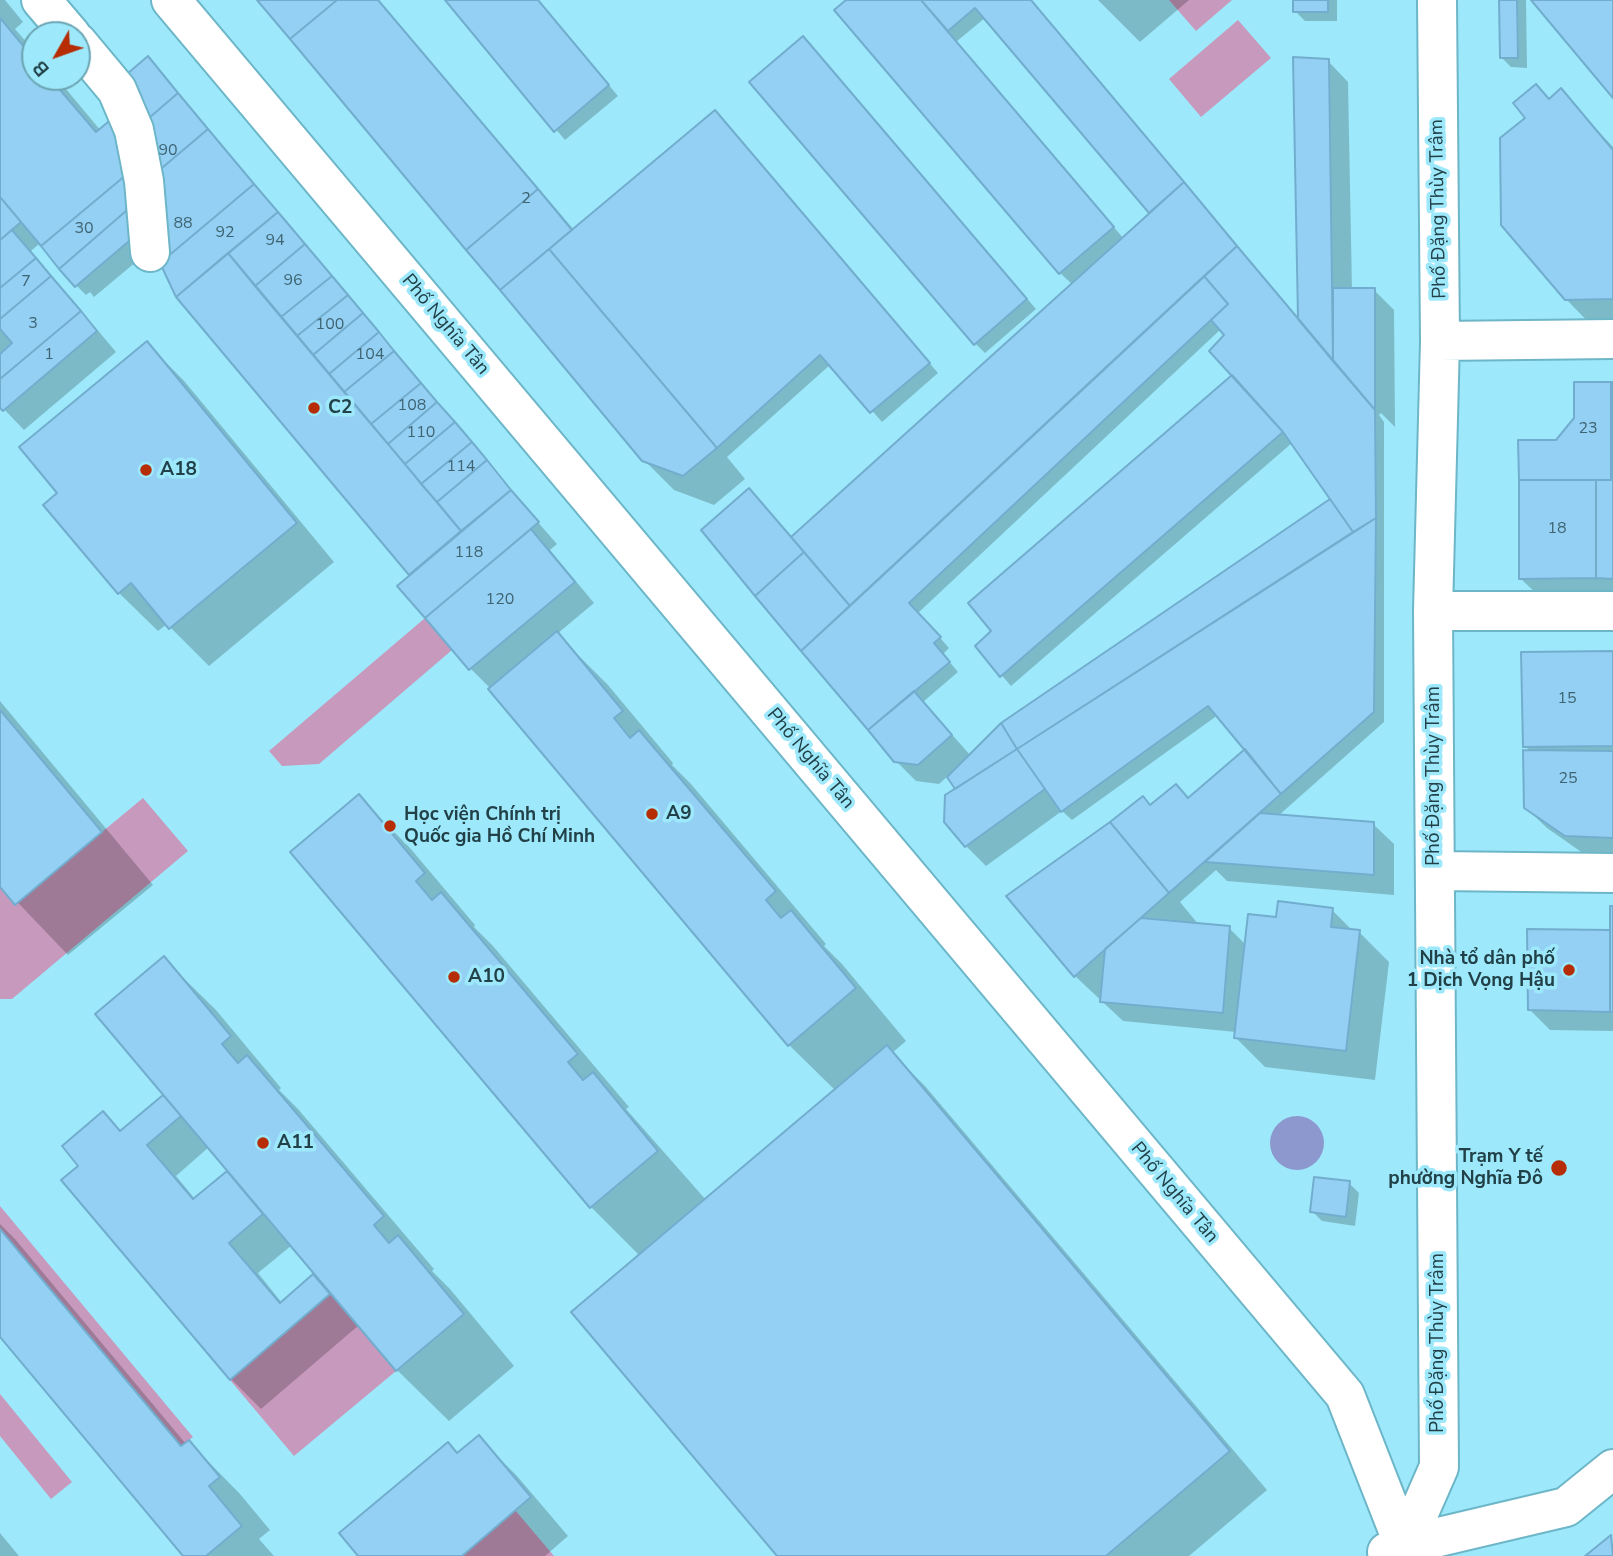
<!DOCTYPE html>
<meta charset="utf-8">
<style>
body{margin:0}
#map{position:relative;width:1613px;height:1556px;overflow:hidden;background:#9de9fb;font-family:"Nunito Sans",sans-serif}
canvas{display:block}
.north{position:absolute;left:21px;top:21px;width:70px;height:70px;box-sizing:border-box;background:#9de9fb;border:2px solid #6ba5b3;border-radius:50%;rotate:230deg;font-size:19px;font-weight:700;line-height:28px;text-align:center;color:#214047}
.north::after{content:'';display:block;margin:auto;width:24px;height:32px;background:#b62c04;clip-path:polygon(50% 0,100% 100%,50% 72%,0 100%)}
</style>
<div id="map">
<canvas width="1613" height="1556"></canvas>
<div class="north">B</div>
</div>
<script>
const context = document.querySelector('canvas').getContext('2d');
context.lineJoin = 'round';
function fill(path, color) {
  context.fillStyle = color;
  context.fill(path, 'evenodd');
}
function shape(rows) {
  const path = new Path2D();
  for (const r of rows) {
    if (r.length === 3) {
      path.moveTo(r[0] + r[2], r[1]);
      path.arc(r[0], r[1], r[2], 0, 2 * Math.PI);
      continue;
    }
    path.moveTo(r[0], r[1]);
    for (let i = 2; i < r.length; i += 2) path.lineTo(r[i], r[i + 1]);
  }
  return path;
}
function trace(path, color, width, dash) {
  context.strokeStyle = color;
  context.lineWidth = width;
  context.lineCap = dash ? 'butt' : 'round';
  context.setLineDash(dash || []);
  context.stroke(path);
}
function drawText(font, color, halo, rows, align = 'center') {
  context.font = font + ' "Nunito Sans",sans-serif';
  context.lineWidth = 7;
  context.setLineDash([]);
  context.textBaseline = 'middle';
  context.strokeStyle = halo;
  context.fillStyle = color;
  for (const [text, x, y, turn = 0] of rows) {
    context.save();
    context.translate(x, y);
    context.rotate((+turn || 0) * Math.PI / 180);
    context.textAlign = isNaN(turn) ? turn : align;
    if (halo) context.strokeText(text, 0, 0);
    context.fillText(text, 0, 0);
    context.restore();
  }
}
fill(shape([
 [1169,0,1232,0,1196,31],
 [1238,20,1271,58,1201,117,1169,79],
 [425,618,452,650,319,764,282,766,269,751],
 [143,798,188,851,12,999,0,999,0,887,15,904],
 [0,1206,193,1437,181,1446,0,1229],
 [330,1294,396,1371,294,1456,230,1380],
 [0,1394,72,1482,51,1499,0,1436],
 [515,1510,554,1556,462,1556]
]), '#c799bd');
fill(shape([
 [1297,1143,27]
]), '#8d99ce');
fill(shape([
 [0,0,5,0,23,22,15,29,35,52,35,77,56,77,101,131,157,69,331,274,284,313,286,315,334,277,520,502,557,544,550,550,594,603,557,634,608,685,673,763,672,765,691,784,826,944,824,946,842,964,906,1041,892,1053,925,1086,1267,1490,1189,1556,779,1556,640,1256,591,1207,359,796,410,848,475,925,474,927,493,946,629,1107,626,1109,706,1200,836,1091,789,1045,491,689,471,669,400,586,412,575,178,296,161,241,94,297,90,292,86,295,77,286,40,243,31,251,116,352,24,430,0,405],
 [259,0,379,0,574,230,724,122,938,373,882,422,831,364,727,457,745,479,714,505,674,490,644,460],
 [447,0,538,0,618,96,565,140],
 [849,0,1030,0,1300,321,1328,61,1348,82,1352,290,1374,290,1394,310,1395,427,1381,413,1379,415,1384,422,1384,722,1278,816,1373,824,1394,844,1394,895,1227,881,1216,870,1180,902,1199,925,1229,928,1246,945,1278,919,1332,910,1353,931,1359,932,1389,962,1375,1080,1265,1067,1235,1037,1236,1032,1123,1021,1075,976,1008,897,1151,806,1189,800,1247,749,1218,715,1072,820,1062,811,986,866,966,846,958,789,948,776,939,784,916,781,895,760,749,491,793,538,1073,285,1060,273],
 [986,17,1151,213,1124,239,956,42],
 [1221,329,1226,335,1235,375,977,647,1011,686,1292,443,1333,500,971,756,923,702,958,672,943,654,949,648,918,613],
 [1098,0,1189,0,1140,42],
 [1295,0,1337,0,1337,21,1305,21,1295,11],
 [1500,0,1526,0,1527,68,1511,67,1501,57],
 [813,48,1036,309,985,353,975,343],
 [1561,91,1613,147,1613,329,1596,330,1566,299,1550,100],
 [147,343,185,382,334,562,209,666,167,624,158,631,119,593,45,505,59,493],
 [1613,384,1613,598,1541,598,1520,578,1556,442],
 [1613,653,1613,857,1587,856,1547,828,1526,808,1531,752,1525,746],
 [0,701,153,885,68,955,0,884],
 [1613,908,1613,1031,1550,1030,1530,1010,1612,934],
 [164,959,216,1010,281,1088,279,1090,298,1109,434,1269,432,1271,450,1289,514,1366,449,1421,397,1370,359,1325,261,1409,231,1379,81,1166,103,1114,121,1132,171,1102],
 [209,1147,236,1179,195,1199,176,1176],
 [292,1245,325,1285,282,1303,258,1273],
 [1349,1183,1359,1193,1355,1226,1322,1221,1312,1211],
 [0,1224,15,1239,186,1444,189,1442,240,1494,270,1530,259,1539,274,1556,186,1556,0,1334],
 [479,1438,517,1476,568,1536,545,1556,360,1556,458,1455],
 [0,1533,19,1556,0,1556]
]), '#0003');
const building = shape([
 [257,0,337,0,290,39,257,0],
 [337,0,378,0,538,189,466,250,290,39,337,0],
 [445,0,538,0,609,85,554,132,445,0],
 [846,0,921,0,1114,227,1059,274,834,10,846,0],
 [921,0,1031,0,1184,182,1149,213,975,8,948,31,921,0],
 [1293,0,1328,0,1328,12,1293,12,1293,0],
 [1499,0,1517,0,1518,58,1500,58,1499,0],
 [1531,0,1613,0,1613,98,1587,67,1531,0],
 [0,18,35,60,35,77,49,77,96,132,114,117,132,170,41,246,0,197,0,18],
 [803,36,1027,299,974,345,749,82,803,36],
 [148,56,178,93,149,118,127,74,148,56],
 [1293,57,1329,59,1333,361,1298,319,1293,57],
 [1536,84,1549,99,1561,88,1613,150,1613,299,1565,300,1501,225,1500,138,1525,118,1513,103,1536,84],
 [178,93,208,129,156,173,149,118,178,93],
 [715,110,930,363,870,413,820,355,717,448,549,249,715,110],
 [208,129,254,184,160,263,156,173,208,129],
 [132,170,126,211,59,269,41,246,132,170],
 [1184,182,1237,246,850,606,791,537,1184,182],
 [254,184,278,212,176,297,160,263,254,184],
 [538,189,572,230,500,290,466,250,538,189],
 [0,197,21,222,0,240,0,197],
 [126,211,142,230,75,287,59,269,126,211],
 [278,212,305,244,255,286,228,253,278,212],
 [12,230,36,258,0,288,0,240,12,230],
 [305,244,332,276,281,317,255,286,305,244],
 [1237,246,1375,410,1376,518,1353,532,1283,432,1209,351,1224,335,1211,320,1228,304,1204,276,1237,246],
 [549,249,717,448,683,476,642,461,500,290,549,249],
 [228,253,461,531,409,575,176,297,228,253],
 [36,258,51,276,0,319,0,288,36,258],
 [51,276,81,311,0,379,0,354,12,343,0,329,0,319,51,276],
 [332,276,348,295,297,336,281,317,332,276],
 [1204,276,1228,304,909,603,941,637,934,643,950,662,868,730,801,651,1204,276],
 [1333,288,1375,288,1375,410,1333,361,1333,288],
 [348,295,363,313,313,355,297,336,348,295],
 [81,311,97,331,3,411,0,408,0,379,81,311],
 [363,313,379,332,329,374,313,355,363,313],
 [379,332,394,351,344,392,329,374,379,332],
 [147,341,297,523,169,629,131,583,118,594,43,505,57,493,19,447,147,341],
 [394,351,421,383,371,424,344,392,394,351],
 [1232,375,1283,432,1000,677,975,646,991,631,968,603,1232,375],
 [1574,382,1611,382,1611,480,1519,480,1518,440,1556,440,1574,418,1574,382],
 [1611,382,1613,382,1613,480,1611,480,1611,382],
 [421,383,437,402,388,444,371,424,421,383],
 [437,402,455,422,405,464,388,444,437,402],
 [455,422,472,442,421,484,405,464,455,422],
 [472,442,487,460,437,502,421,484,472,442],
 [487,460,511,490,461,531,437,502,487,460],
 [1519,480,1596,480,1596,578,1519,579,1519,480],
 [1596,480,1613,480,1613,579,1596,578,1596,480],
 [749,488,804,552,755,596,701,530,749,488],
 [511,490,539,522,425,618,397,586,511,490],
 [1330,499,1353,532,1017,749,1001,723,1330,499],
 [1376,518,1374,712,1281,794,1208,706,1061,812,1017,749,1376,518],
 [531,529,575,582,469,670,425,618,531,529],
 [804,552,850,606,801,651,755,596,804,552],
 [557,631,623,711,614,718,630,738,639,730,776,891,766,900,781,918,791,910,856,988,788,1046,488,689,557,631],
 [1613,651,1613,746,1523,747,1521,652,1613,651],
 [914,691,952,735,918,765,894,762,868,730,914,691],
 [0,710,102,832,15,905,0,887,0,710],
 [1001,723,1017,749,955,789,947,777,1001,723],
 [1017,749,1045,789,965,847,944,822,945,795,1017,749],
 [1245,749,1281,794,1169,893,1110,822,1143,796,1150,805,1176,784,1188,798,1245,749],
 [1523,750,1613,751,1613,838,1565,836,1524,808,1523,750],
 [359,794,425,873,416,881,432,900,441,892,578,1054,568,1062,583,1080,593,1072,658,1151,590,1208,290,852,359,794],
 [1260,813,1374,822,1374,875,1205,862,1260,813],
 [1110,822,1169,893,1074,977,1006,896,1110,822],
 [1278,901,1333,908,1331,927,1360,930,1346,1051,1234,1038,1248,914,1276,917,1278,901],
 [1610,906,1613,906,1613,1012,1610,1012,1610,906],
 [1141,918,1230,926,1223,1013,1100,1002,1105,949,1141,918],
 [1527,929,1610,930,1610,1012,1528,1010,1527,929],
 [164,956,231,1036,222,1044,238,1063,247,1055,384,1216,374,1225,389,1243,398,1235,464,1314,396,1371,95,1014,164,956],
 [887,1045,1230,1451,1106,1556,777,1556,571,1312,887,1045],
 [163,1095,181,1116,147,1145,193,1199,227,1171,263,1214,229,1243,280,1303,313,1274,330,1294,230,1380,61,1180,78,1166,62,1146,103,1111,120,1131,163,1095],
 [1314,1177,1350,1181,1346,1217,1310,1212,1314,1177],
 [0,1229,181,1446,189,1440,220,1477,209,1486,242,1526,206,1556,183,1556,0,1337,0,1229],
 [479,1435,531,1497,462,1556,358,1556,339,1533,448,1442,457,1453,479,1435],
 [1611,1535,1613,1556,1585,1556,1611,1535]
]);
fill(building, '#94d0f3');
trace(building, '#72adce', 2);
const street = shape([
 [41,0,71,35],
 [171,0,1345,1395,1408,1556],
 [77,42,117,90,134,130,144,181,150,252],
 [1440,341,1613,339],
 [1433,611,1613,611],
 [1435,871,1613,873],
 [1387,1552,1405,1545,1566,1507,1613,1469],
 [1400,1556,1439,1467,1433,611,1440,341,1437,0]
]);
trace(street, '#6cb6c8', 42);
trace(street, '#fff', 38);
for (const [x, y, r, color] of [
 [314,408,7,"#b62c04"],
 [146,470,7,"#b62c04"],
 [652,814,7,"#b62c04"],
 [390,826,7,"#b62c04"],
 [1569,970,7,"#b62c04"],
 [454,977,7,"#b62c04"],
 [263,1143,7,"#b62c04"],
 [1559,1168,9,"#b62c04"]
]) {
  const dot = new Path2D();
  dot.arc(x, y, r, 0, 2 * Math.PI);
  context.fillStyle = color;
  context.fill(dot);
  trace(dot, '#9de9fb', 2.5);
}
drawText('16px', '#3e6472', null, [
 ["90",168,151],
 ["2",526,199],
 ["88",183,224],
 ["30",84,229],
 ["92",225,233],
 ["94",275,241],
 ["96",293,281],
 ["7",26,282],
 ["3",33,324],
 ["100",330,325],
 ["1",49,355],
 ["104",370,355],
 ["108",412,406],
 ["23",1588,429],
 ["110",421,433],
 ["114",461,467],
 ["18",1557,529],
 ["118",469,553],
 ["120",500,600],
 ["15",1567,699],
 ["25",1568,779]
]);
drawText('19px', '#214047', '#9de9fb', [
 ["Phố Đặng Thùy Trâm",1439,209,-91],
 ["Phố Nghĩa Tân",445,325,50],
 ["Phố Nghĩa Tân",810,759,50],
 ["Phố Đặng Thùy Trâm",1434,776,-90],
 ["Phố Nghĩa Tân",1174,1193,50],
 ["Phố Đặng Thùy Trâm",1438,1343,-90]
]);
drawText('bold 19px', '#214047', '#9de9fb', [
 ["C2",328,408],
 ["A18",160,470],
 ["A9",666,814],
 ["Học viện Chính trị",404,815],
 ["Quốc gia Hồ Chí Minh",404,837],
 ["Nhà tổ dân phố",1555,959,"right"],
 ["1 Dịch Vọng Hậu",1555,981,"right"],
 ["A10",468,977],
 ["A11",277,1143],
 ["Trạm Y tế",1543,1157,"right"],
 ["phường Nghĩa Đô",1543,1179,"right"]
], 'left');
</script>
